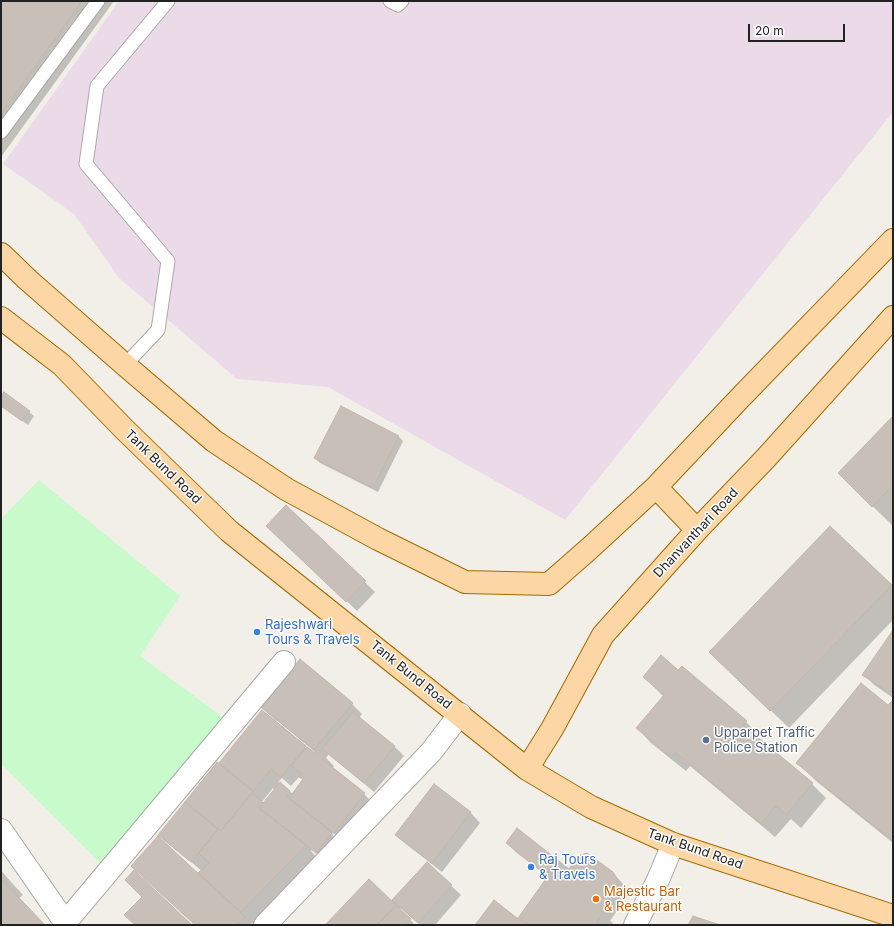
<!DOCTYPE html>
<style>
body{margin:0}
#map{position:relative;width:894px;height:926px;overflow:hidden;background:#f2efe9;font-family:Inter,sans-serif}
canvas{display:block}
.frame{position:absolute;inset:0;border:2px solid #222;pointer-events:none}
.scale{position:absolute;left:748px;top:24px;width:97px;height:18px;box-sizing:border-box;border:2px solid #222;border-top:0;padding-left:5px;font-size:12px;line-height:14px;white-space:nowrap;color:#222;-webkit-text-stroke:3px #fff;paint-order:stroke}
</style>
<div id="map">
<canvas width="894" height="926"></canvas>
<div class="frame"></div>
<div class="scale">20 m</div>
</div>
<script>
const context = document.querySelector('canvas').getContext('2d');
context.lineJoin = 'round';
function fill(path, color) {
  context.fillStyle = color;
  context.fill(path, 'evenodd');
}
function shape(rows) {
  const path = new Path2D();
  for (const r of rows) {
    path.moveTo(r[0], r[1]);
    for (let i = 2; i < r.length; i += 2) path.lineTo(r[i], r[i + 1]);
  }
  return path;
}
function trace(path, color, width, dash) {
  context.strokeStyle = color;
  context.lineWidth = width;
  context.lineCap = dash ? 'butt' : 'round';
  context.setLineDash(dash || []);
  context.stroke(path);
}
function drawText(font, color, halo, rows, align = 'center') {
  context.font = font + ' Inter,sans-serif';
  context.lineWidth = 3;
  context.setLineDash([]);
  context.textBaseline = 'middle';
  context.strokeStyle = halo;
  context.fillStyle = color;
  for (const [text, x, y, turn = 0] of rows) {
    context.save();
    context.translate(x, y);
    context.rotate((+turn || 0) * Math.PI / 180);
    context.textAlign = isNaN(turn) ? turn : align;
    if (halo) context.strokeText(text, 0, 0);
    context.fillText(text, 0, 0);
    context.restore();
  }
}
fill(shape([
 [119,1,893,1,893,112,565,520,328,387,237,379,119,278,74,214,3,164]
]), '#ebdbe8');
fill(shape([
 [39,480,180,596,140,656,224,718,101,864,1,764,1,519]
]), '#c8facc');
fill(shape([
 [1,1,114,1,1,157],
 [1,398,29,412,34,416,28,425,1,405],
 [893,417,893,526,863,497],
 [398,436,403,441,378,492,320,463,315,458],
 [286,506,375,592,357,611,278,535],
 [830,527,893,587,893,620,789,728,729,670],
 [893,632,893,698,873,684,864,674],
 [679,671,746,722,760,736,758,738,812,784,826,798,801,828,791,819,775,837,690,766,686,771,651,743,637,728,664,697,644,677],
 [893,701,893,843,816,781,798,763,889,707],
 [352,704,362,714,359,718,394,746,404,756,374,792,329,754,326,758,334,766,332,768,364,794,374,804,344,842,333,833,332,834,341,844,327,862,312,850,311,851,319,860,254,925,252,923,251,924,252,925,196,925,198,875,202,871,169,844,159,835,217,763,219,764,262,711,274,721,275,720,262,707],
 [277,720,316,753,315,755,275,722],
 [300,776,304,780,293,794,278,782,282,778,291,786],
 [273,788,275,790,263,805,261,803],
 [434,785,471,813,480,823,442,872,406,844,396,834],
 [507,843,569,870,613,873,623,884,628,891,625,899,610,921,613,923,611,925,526,925,519,918,548,877,517,853],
 [427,863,461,895,435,925,420,925,401,908,400,909,415,925,329,925,392,902],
 [1,871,23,895,19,898,44,925,1,925]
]), '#0003');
const building = shape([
 [1,1,82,1,1,114,1,1],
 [4,392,30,411,22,421,1,406,1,396,4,392],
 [341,406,399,436,373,488,314,458,341,406],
 [893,416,893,485,872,507,838,473,893,416],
 [286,505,366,581,346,602,266,526,286,505],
 [830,526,892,585,770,711,709,652,830,526],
 [893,630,893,689,890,693,862,675,893,630],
 [661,655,678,670,682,666,747,721,743,725,813,783,786,815,776,805,761,824,675,752,671,757,636,728,664,695,643,677,661,655],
 [300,659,353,703,314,750,261,707,300,659],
 [861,683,888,705,893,700,893,841,796,763,861,683],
 [262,710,306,746,281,777,271,769,253,791,219,763,262,710],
 [353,712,395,746,364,783,322,749,353,712],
 [307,747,315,753,317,749,325,755,322,759,365,793,334,833,289,798,303,779,299,777,302,774,292,766,307,747],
 [217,762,253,791,221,831,185,802,217,762],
 [280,782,290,791,286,796,332,833,316,853,259,808,280,782],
 [434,784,471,812,432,863,395,835,434,784],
 [252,793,263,803,259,808,306,845,241,912,198,873,209,863,199,853,218,829,221,831,252,793],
 [185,802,218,829,191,862,158,835,185,802],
 [517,828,569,869,578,856,587,853,613,872,618,880,616,889,601,911,603,913,595,925,528,925,518,918,548,876,506,843,517,828],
 [158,836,245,917,237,925,195,925,131,866,158,836],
 [427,862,452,885,418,923,392,900,427,862],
 [134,870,192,925,135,925,124,915,142,897,125,880,134,870],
 [1,871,5,876,1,880,1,871],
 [369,879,396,905,377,925,328,925,326,924,369,879],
 [3,881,45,925,1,925,1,883,3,881],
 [494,900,526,925,475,925,494,900],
 [396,905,411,919,406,925,377,925,396,905],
 [693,916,720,925,688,925,693,916]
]);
fill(building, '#c7bfb8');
trace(building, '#c4b6ab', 1);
const service = shape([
 [390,1,398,5,402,1],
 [1,132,98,1],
 [125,365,158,330,168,261,86,164,97,86,168,1]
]);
const minor = shape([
 [1,830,67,925],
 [65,923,284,662],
 [265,925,431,752,460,714]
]);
const tertiary = shape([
 [635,925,658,880,673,844]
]);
const primary = shape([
 [1,254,28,280,125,365,214,441,286,489,378,539,465,582,549,584,590,548,656,487,739,399,893,240],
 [1,318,62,365,124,429,229,531,527,769,591,807,673,844,893,916],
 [656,487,697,530],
 [527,769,552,729,603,635,697,530,766,458,893,317]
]);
trace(service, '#a9a9a9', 15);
trace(minor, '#a9a9a9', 24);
trace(tertiary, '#a9a9a9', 24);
trace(primary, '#a06b00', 24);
trace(service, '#fff', 13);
trace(minor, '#fff', 22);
trace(tertiary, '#fff', 22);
trace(primary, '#fcd6a4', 22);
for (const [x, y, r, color] of [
 [257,632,4,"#3f7fe0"],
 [706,740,4,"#5c6f8a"],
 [531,867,4,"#3f7fe0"],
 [596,899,4,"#e8710a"]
]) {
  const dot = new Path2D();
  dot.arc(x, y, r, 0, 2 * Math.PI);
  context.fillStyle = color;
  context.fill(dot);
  trace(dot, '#fff', 1.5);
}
drawText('13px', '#222', '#fff', [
 ["Tank Bund Road",163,467,44],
 ["Dhanvanthari Road",696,533,-47],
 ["Tank Bund Road",411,675,39],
 ["Tank Bund Road",695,849,19]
]);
drawText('13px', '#366cbe', '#fff', [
 ["Rajeshwari",265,625],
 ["Tours & Travels",265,640],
 ["Raj Tours",539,860],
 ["& Travels",539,875]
], 'left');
drawText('13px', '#4e5e75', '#fff', [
 ["Upparpet Traffic",714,733],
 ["Police Station",714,748]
], 'left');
drawText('13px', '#c56008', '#fff', [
 ["Majestic Bar",604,892],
 ["& Restaurant",604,907]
], 'left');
</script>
